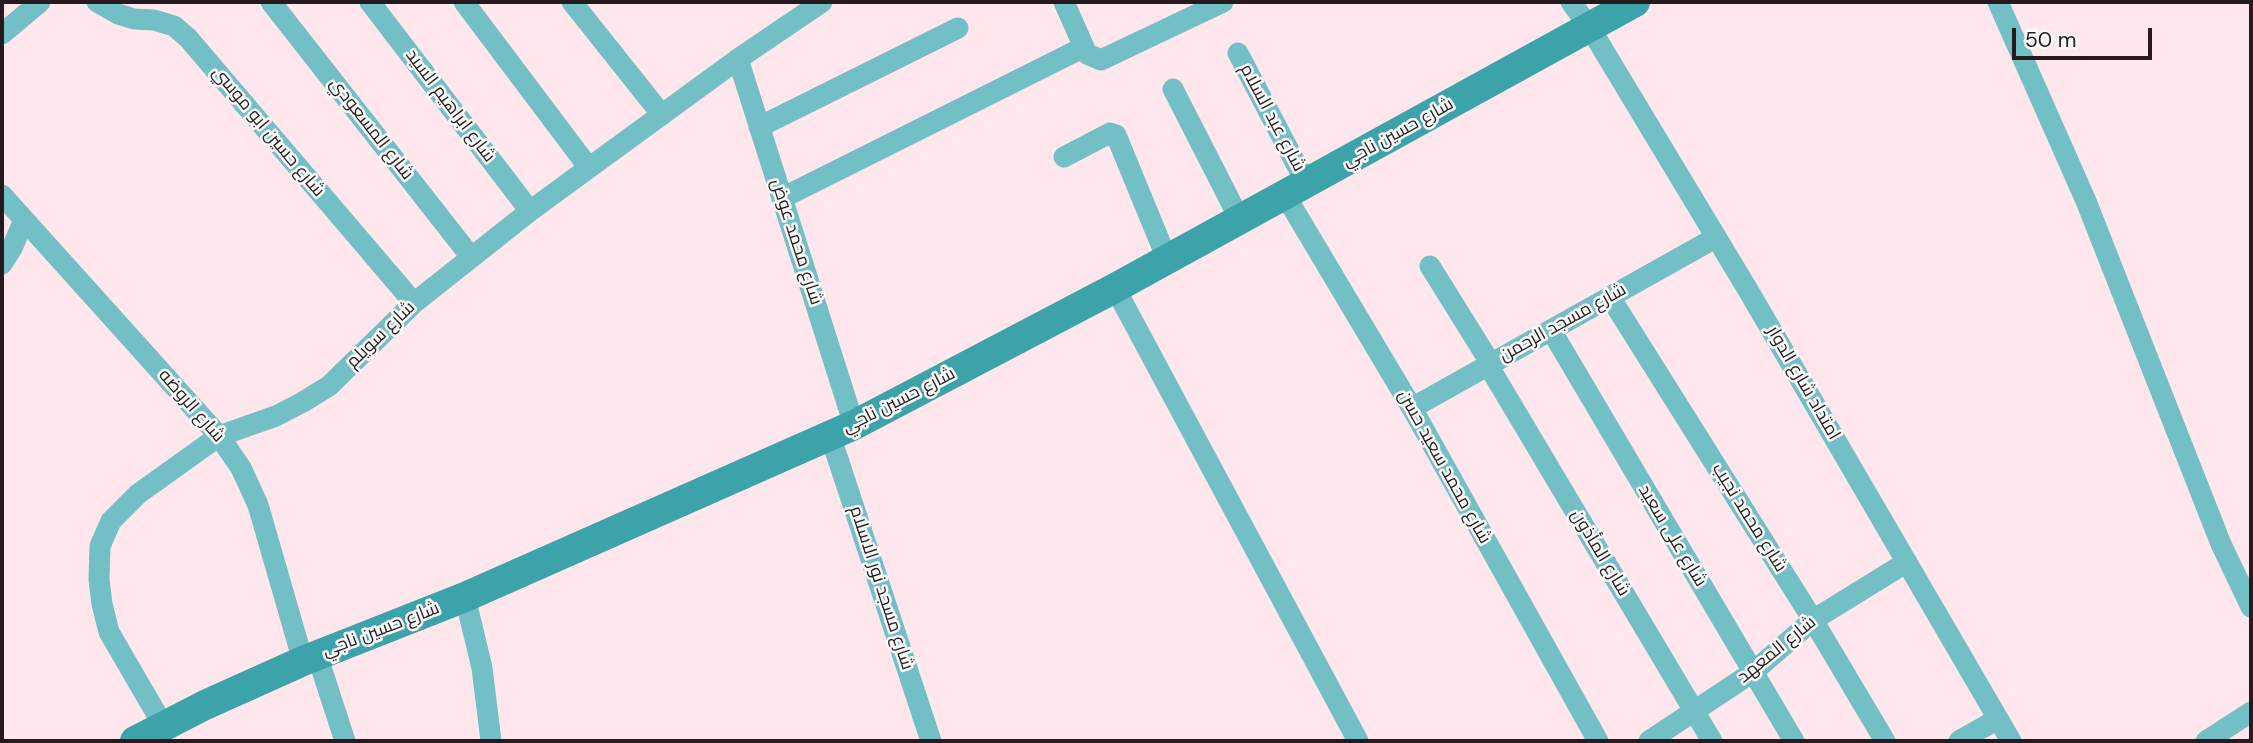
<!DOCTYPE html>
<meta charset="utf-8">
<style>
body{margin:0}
#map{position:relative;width:2253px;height:743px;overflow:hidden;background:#ffe7ed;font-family:"DM Sans",sans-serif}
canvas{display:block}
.frame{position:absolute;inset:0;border:4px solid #251a1d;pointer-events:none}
.scale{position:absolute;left:2012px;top:28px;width:140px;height:32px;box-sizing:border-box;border:4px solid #251a1d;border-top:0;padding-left:9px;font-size:21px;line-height:24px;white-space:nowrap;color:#251a1d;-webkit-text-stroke:5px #fbfbfb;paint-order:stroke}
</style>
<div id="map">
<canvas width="2253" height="743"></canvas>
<div class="frame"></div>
<div class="scale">50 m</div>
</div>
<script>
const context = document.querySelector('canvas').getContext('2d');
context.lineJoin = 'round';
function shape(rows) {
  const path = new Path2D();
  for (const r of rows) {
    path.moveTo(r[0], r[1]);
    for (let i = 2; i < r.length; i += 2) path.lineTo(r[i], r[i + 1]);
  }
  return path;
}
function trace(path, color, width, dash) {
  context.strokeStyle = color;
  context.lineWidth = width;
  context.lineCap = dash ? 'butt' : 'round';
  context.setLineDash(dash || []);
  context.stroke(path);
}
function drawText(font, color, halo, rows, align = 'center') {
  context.font = font + ' "DM Sans",Cairo,sans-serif';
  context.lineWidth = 5;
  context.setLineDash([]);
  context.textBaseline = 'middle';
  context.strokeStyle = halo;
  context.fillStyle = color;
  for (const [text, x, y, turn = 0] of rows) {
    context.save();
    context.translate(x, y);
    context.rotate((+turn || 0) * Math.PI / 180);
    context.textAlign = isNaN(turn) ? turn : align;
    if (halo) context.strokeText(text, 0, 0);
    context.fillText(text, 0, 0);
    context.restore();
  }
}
trace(shape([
 [97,2,118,14,134,19,154,20,174,26,188,38,414,303],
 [271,2,471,257],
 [370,2,530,211],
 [464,2,589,168],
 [572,2,662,115],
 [1064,2,1087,54,1101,60,1223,2],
 [1571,2,1590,28,1748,290,2011,741],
 [1998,2,2086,201,2221,544,2251,607],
 [2,34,40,2],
 [1238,53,1306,183],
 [738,59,854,425],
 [1173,89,1240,220],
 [759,127,958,28],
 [1064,157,1110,133,1116,135,1167,259],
 [2,195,219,436,241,468,258,505,303,661],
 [1285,195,1412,408,1598,741],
 [782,198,1084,47],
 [2,264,12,248,24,220],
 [1430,266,1491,364],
 [1115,288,1358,741],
 [1610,297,1813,620,1885,741],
 [1551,330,1794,741],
 [1488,365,1712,741],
 [1412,408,1715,238],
 [830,435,931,741],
 [465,597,482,668,491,741],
 [317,655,345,741],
 [163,725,109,632,102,604,99,580,100,546,111,521,138,494,219,436,276,416,303,402,329,386,414,303,530,211,738,59,822,2],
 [1649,741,1753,672,1813,620,1907,562],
 [1959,741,1998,719],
 [2206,741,2251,712]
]), '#72bfc5', 21);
trace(shape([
 [135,741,205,705,303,661,465,597,854,425,1115,288,1635,2]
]), '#3da3aa', 30);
drawText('18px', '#251a1d', '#fbfbfb', [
 ["شارع ابراهيم السيد",450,106,53],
 ["شارع عبد السلام",1272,118,62],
 ["شارع المسعودي",371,129,52],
 ["شارع حسين ابو موسي",268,132,50],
 ["شارع حسين ناجي",1398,133,-29],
 ["شارع محمد عوض",796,242,72],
 ["شارع مسجد الرحمن",1563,323,-29],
 ["شارع سويلم",381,335,-44],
 ["امتداد شارع الدوار",1803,383,60],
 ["شارع حسين ناجي",899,401,-27],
 ["شارع الروضه",191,406,49],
 ["شارع محمد سعيد حسن",1444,467,61],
 ["شارع محمد نجيب",1749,518,58],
 ["شارع على سعيد",1672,536,59],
 ["شارع المأذون",1600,553,59],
 ["شارع مسجد نور الاسلام",881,588,72],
 ["شارع حسين ناجي",381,630,-21],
 ["شارع المعهد",1777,650,-39]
]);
</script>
